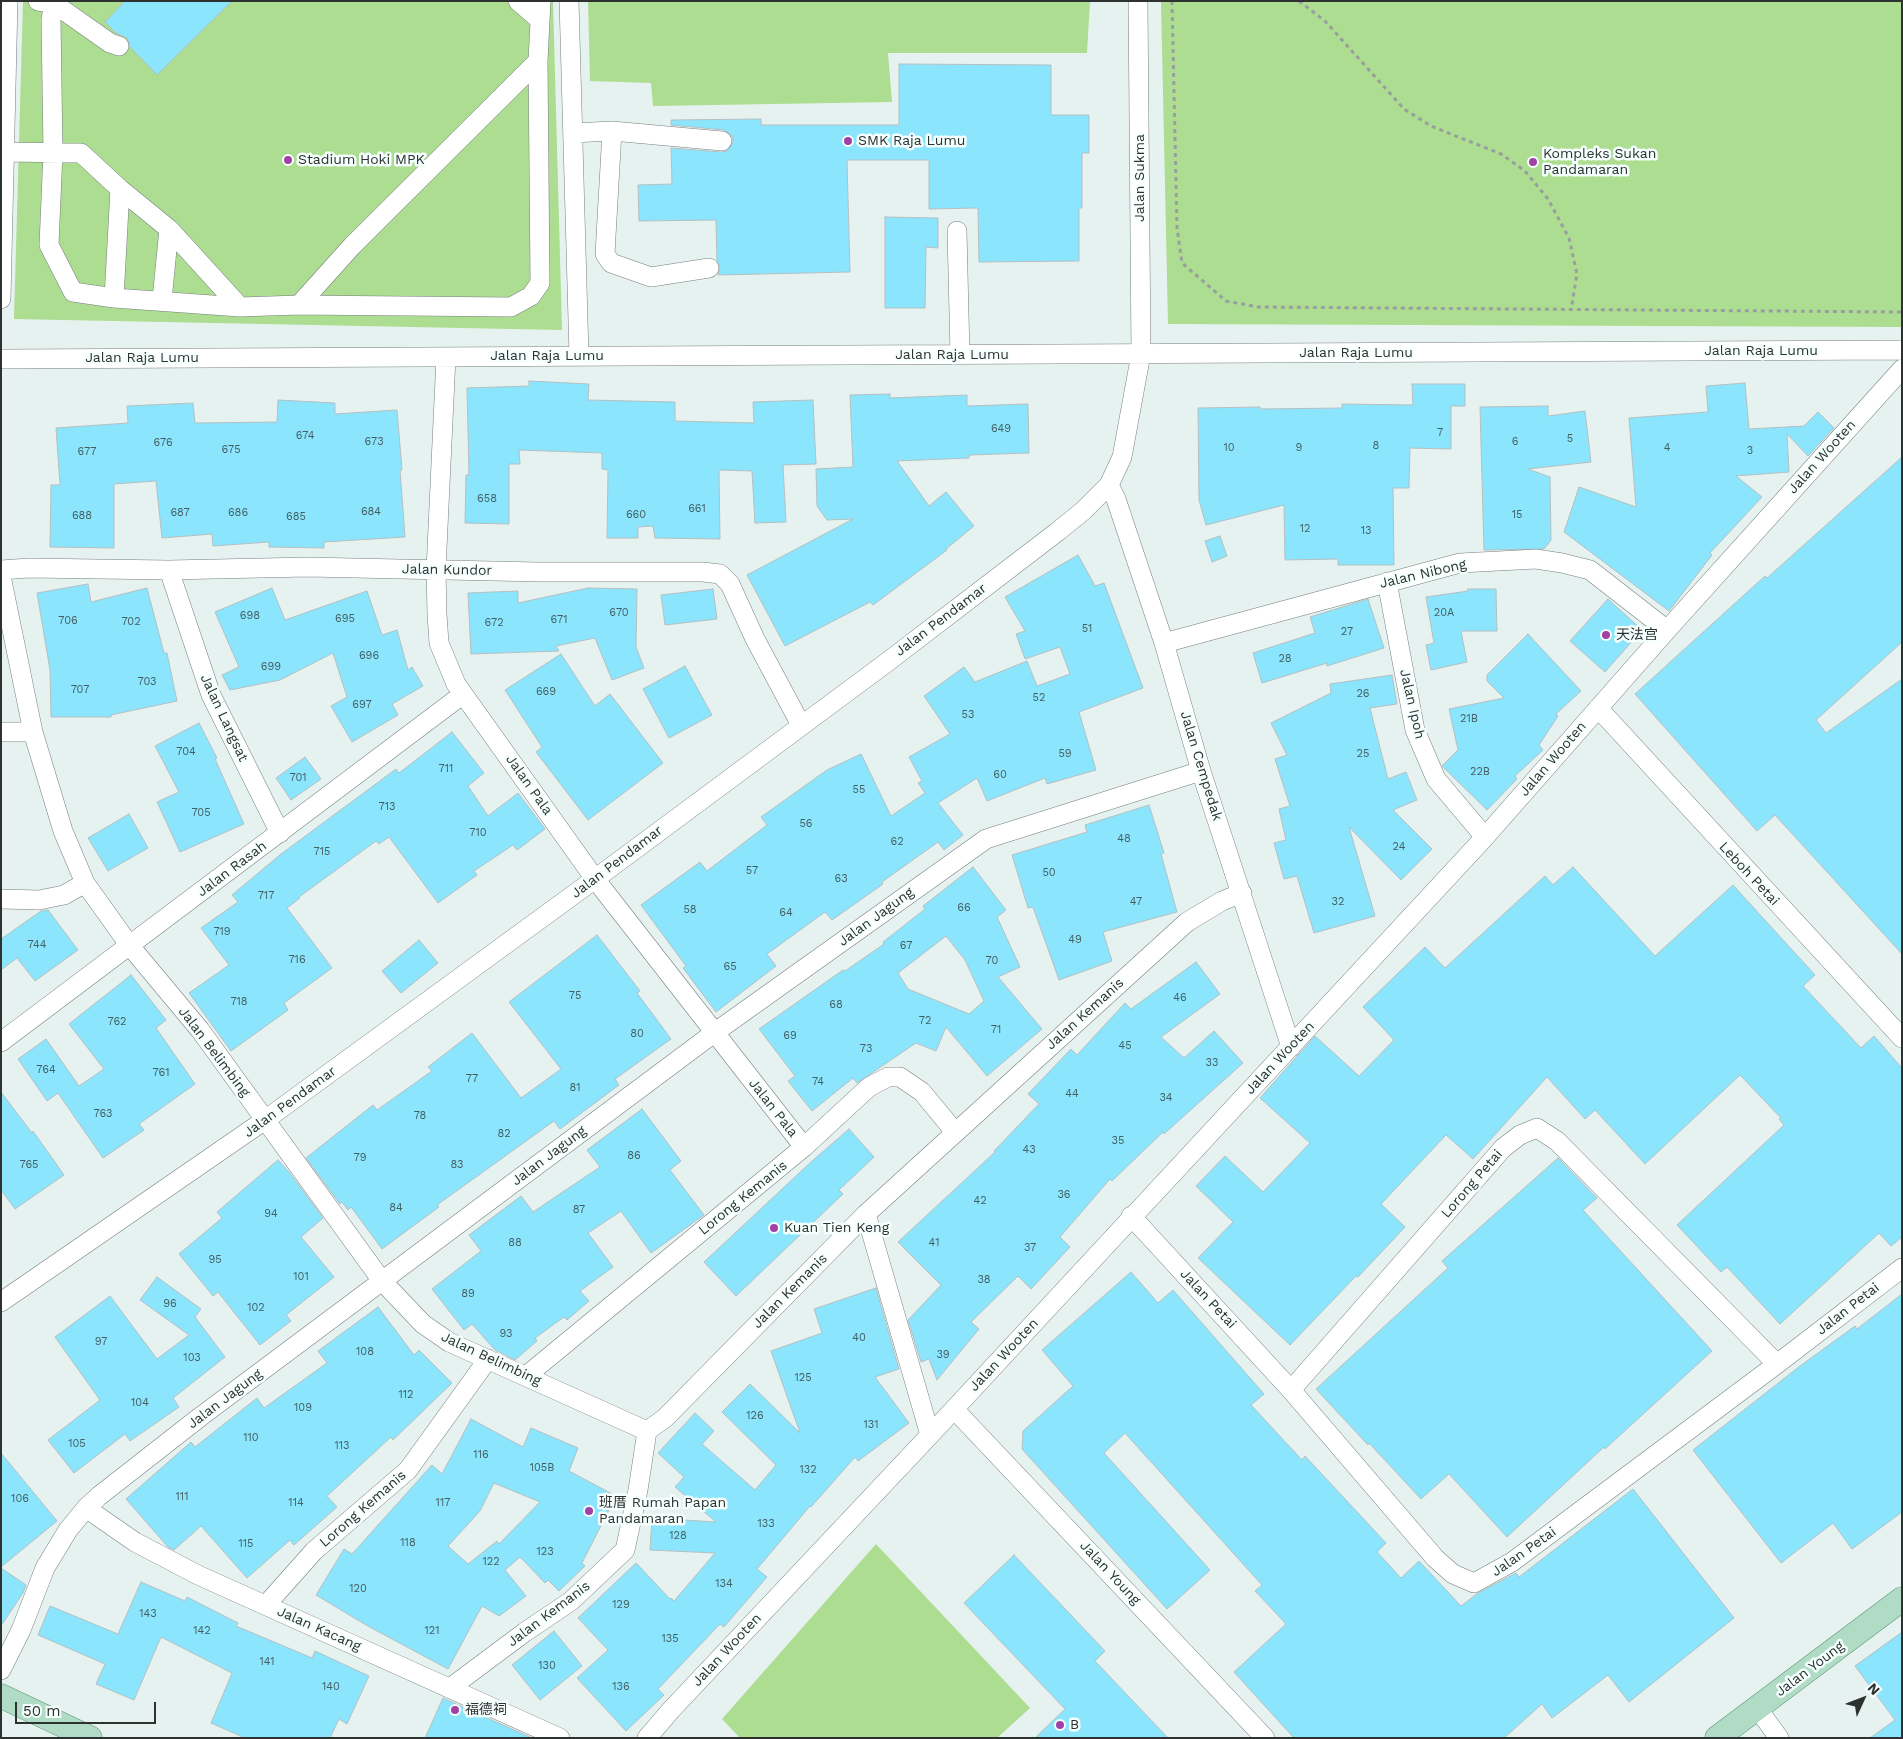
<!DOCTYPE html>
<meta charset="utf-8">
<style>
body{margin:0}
#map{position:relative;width:1903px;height:1739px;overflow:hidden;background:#e6f2f0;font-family:"Work Sans",sans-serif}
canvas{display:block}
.frame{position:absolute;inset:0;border:2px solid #2d3231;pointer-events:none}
.north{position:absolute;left:1838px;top:1674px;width:50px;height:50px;-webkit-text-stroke:4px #f5fffd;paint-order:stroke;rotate:47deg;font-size:14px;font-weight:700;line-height:20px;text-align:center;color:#2d3231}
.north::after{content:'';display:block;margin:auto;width:18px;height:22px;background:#2d3231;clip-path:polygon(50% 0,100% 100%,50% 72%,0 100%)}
.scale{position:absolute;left:15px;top:1702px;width:141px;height:22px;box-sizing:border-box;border:2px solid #2d3231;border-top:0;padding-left:6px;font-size:15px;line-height:18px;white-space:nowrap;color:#2d3231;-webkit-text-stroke:4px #f5fffd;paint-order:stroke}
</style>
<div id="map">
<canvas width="1903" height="1739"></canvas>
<div class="frame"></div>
<div class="north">N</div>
<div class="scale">50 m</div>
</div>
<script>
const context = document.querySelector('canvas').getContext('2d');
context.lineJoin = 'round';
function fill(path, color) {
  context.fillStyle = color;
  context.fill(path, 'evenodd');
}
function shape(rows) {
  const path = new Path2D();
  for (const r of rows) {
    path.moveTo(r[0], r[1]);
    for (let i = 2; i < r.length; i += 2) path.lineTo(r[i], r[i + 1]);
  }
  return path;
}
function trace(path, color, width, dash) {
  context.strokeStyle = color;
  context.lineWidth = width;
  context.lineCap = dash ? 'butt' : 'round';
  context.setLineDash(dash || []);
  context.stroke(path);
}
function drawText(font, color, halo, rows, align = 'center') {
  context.font = font + ' "Work Sans","Noto Sans SC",sans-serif';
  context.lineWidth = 5;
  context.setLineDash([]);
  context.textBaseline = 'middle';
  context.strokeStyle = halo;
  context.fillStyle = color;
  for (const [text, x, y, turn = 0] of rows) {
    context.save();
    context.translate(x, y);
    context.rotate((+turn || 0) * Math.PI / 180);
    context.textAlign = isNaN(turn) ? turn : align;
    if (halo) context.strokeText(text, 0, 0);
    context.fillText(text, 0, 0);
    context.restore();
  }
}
fill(shape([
 [23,1,553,1,562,330,14,319],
 [588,1,1090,1,1087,53,888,53,892,102,653,106,651,83,590,81],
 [1161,1,1902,1,1902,327,1168,324],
 [876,1544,1030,1708,997,1738,740,1738,722,1719]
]), '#addd90');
const building = shape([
 [125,1,232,1,157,75,130,47,127,38,116,33,105,22,125,1],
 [899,64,1051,65,1051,115,1089,115,1089,153,1082,153,1082,208,1079,208,1079,261,979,262,978,208,929,209,929,160,847,160,850,272,718,275,720,267,717,261,716,220,639,221,638,185,672,184,671,148,721,152,727,151,733,142,732,136,724,130,671,125,671,120,761,119,761,125,899,125,899,64],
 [885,217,938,218,938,248,926,247,925,308,885,308,885,217],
 [529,381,589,384,588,400,675,402,675,421,754,423,753,402,813,400,816,464,783,465,786,522,755,523,752,471,719,470,720,539,655,538,653,526,638,527,638,538,607,538,608,470,602,469,602,453,519,450,520,464,509,464,509,524,465,523,466,475,469,475,467,388,529,386,529,381],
 [1745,383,1749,429,1804,426,1818,412,1834,428,1808,456,1787,434,1789,472,1736,476,1762,497,1710,553,1712,555,1669,611,1564,532,1579,487,1636,507,1629,418,1708,412,1706,386,1745,383],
 [1412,384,1465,384,1465,406,1451,406,1451,449,1410,448,1409,488,1393,488,1394,565,1338,565,1338,559,1285,560,1284,505,1206,525,1199,500,1198,408,1260,407,1260,409,1342,408,1342,404,1413,405,1412,384],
 [890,394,890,398,967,395,967,406,1028,404,1029,453,969,455,969,458,897,461,929,506,946,492,974,526,946,549,947,550,873,605,870,602,785,646,747,575,853,519,827,520,817,506,816,469,853,467,850,395,890,394],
 [278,400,335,403,335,414,397,410,402,470,400,470,405,537,324,542,324,548,269,547,269,542,213,546,212,534,162,538,156,481,114,484,114,548,50,547,51,485,60,485,56,428,128,423,127,406,193,403,195,423,277,422,278,400],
 [1548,406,1548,416,1585,411,1591,462,1528,469,1550,477,1551,540,1544,549,1484,550,1480,407,1548,406],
 [1902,457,1902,642,1816,720,1826,733,1902,679,1902,954,1775,815,1757,831,1635,694,1765,576,1767,578,1902,457],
 [1220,536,1227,556,1212,562,1205,541,1220,536],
 [1078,555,1095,586,1104,583,1143,688,1079,712,1096,770,1047,784,1045,778,987,801,977,778,938,803,963,835,944,850,938,842,882,882,883,884,832,920,825,912,767,954,776,966,716,1012,683,968,686,966,641,905,700,862,707,871,767,825,761,817,827,770,861,754,891,816,925,793,918,783,922,781,909,757,950,734,924,696,964,667,975,682,1027,661,1037,686,1070,674,1060,647,1025,659,1016,634,1025,631,1005,597,1078,555],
 [88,584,91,602,147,588,164,653,167,653,177,701,111,715,111,717,51,717,50,670,37,593,88,584],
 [272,588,285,620,367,591,382,635,397,630,408,670,412,667,423,686,392,704,398,715,352,742,331,706,347,697,333,653,280,680,230,690,222,675,239,667,215,612,272,588],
 [588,588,637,589,636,647,644,668,612,680,595,638,556,646,559,651,471,654,468,593,518,591,518,603,588,588],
 [713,589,717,619,665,625,661,595,713,589],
 [1468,589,1496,589,1497,631,1461,631,1467,662,1431,670,1426,645,1434,643,1426,597,1468,591,1468,589],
 [1368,599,1384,648,1327,666,1327,663,1262,683,1253,653,1315,633,1310,617,1368,599],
 [1608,599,1642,630,1605,672,1570,641,1608,599],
 [1528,634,1581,691,1556,714,1558,716,1539,745,1543,750,1515,776,1517,779,1487,810,1442,766,1458,750,1449,709,1504,698,1487,681,1487,675,1528,634],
 [561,654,595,706,610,694,663,763,588,820,536,752,542,747,505,690,561,654],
 [685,666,712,715,669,738,643,689,685,666],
 [1392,675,1397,704,1370,708,1388,779,1406,772,1417,800,1393,810,1432,849,1401,880,1349,827,1375,916,1314,933,1297,876,1284,879,1274,843,1286,840,1279,809,1290,806,1275,759,1287,755,1271,723,1331,693,1330,684,1392,675],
 [199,723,217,758,215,759,244,824,180,852,157,802,179,792,155,746,199,723],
 [452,732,484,773,468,786,488,816,518,793,545,829,517,850,513,845,474,871,477,875,438,903,389,837,379,844,376,841,299,897,300,898,287,908,332,968,284,1003,288,1010,231,1051,189,993,229,965,201,928,238,902,232,895,281,854,396,769,399,773,452,732],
 [305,757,321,779,291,800,276,778,305,757],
 [1149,805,1164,853,1161,854,1177,912,1103,932,1112,961,1059,980,1033,907,1028,908,1012,855,1087,832,1085,825,1149,805],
 [129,814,148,848,108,871,88,838,129,814],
 [973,867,1006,910,997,917,1020,967,998,977,1042,1029,987,1076,946,1027,936,1051,916,1043,857,1083,853,1078,812,1111,788,1081,795,1076,759,1029,843,970,845,971,884,944,883,942,925,909,923,906,973,867],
 [946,936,965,960,984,1001,969,1014,908,989,898,973,946,936],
 [1573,867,1655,956,1733,885,1815,975,1803,986,1861,1048,1874,1036,1902,1068,1902,1237,1891,1246,1879,1233,1780,1324,1727,1267,1721,1272,1677,1225,1784,1125,1779,1119,1781,1118,1740,1075,1645,1164,1595,1110,1585,1119,1547,1077,1473,1159,1446,1135,1381,1204,1405,1227,1358,1277,1356,1276,1290,1345,1198,1258,1233,1222,1196,1186,1225,1156,1263,1192,1310,1143,1260,1098,1315,1036,1359,1076,1394,1040,1363,1007,1425,947,1445,968,1545,876,1553,885,1573,867],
 [48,910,78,950,35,981,17,958,1,970,1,939,41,911,48,910],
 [597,935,640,991,637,993,671,1039,615,1079,619,1085,560,1129,554,1121,437,1205,439,1207,382,1249,351,1207,348,1210,342,1202,340,1204,306,1158,373,1105,377,1110,432,1071,428,1067,472,1033,521,1098,561,1069,509,1002,597,935],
 [419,940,438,963,401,993,382,971,419,940],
 [1196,962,1220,994,1161,1037,1184,1058,1214,1031,1243,1063,1164,1134,1163,1132,1112,1181,1110,1179,1060,1237,1070,1247,1031,1289,1018,1276,971,1322,979,1329,937,1380,929,1359,921,1362,908,1320,941,1285,898,1242,995,1152,994,1151,1039,1104,1028,1094,1071,1049,1077,1055,1125,1003,1131,1009,1196,962],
 [131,975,166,1020,156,1028,195,1084,139,1124,144,1130,103,1158,58,1093,47,1101,18,1059,46,1039,79,1086,104,1069,69,1024,131,975],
 [1,1092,32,1133,33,1131,64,1175,15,1209,1,1190,1,1092],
 [642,1109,681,1161,670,1170,704,1215,651,1253,621,1211,588,1233,613,1267,580,1291,589,1301,567,1320,564,1317,535,1338,537,1341,515,1360,495,1350,472,1324,464,1330,432,1289,481,1251,469,1235,521,1196,533,1212,600,1167,587,1150,642,1109],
 [849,1129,874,1157,839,1190,843,1194,736,1296,704,1262,812,1161,849,1129],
 [1558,1158,1597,1198,1583,1210,1712,1351,1605,1449,1604,1447,1507,1537,1449,1474,1421,1499,1369,1443,1368,1445,1316,1389,1448,1268,1442,1261,1558,1158],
 [278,1160,289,1172,323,1218,301,1237,334,1277,286,1315,291,1321,260,1345,218,1292,213,1296,179,1254,222,1218,217,1212,278,1160],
 [1131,1272,1158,1303,1173,1290,1264,1394,1251,1405,1302,1460,1305,1456,1386,1543,1377,1552,1401,1578,1419,1561,1461,1606,1478,1593,1516,1573,1519,1577,1633,1489,1734,1618,1629,1702,1608,1675,1552,1718,1542,1704,1504,1738,1294,1738,1234,1672,1286,1624,1255,1591,1262,1585,1125,1433,1104,1453,1210,1570,1167,1609,1022,1449,1023,1431,1073,1386,1042,1350,1131,1272],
 [157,1277,201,1309,195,1317,225,1357,173,1398,179,1407,130,1441,125,1434,74,1473,48,1440,100,1400,55,1337,110,1296,157,1359,189,1335,140,1300,157,1277],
 [876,1288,899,1369,875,1377,909,1423,858,1461,855,1457,811,1507,810,1506,757,1569,767,1577,724,1627,720,1624,658,1689,664,1695,626,1731,577,1678,608,1650,578,1618,636,1563,670,1599,671,1598,674,1601,715,1553,650,1550,652,1518,716,1522,675,1487,684,1477,658,1453,695,1413,714,1431,702,1444,755,1490,776,1465,722,1412,750,1384,800,1433,771,1351,822,1333,814,1309,876,1288],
 [1902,1294,1902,1512,1852,1549,1833,1523,1781,1563,1693,1450,1800,1366,1855,1326,1857,1329,1902,1294],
 [378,1307,414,1355,419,1350,452,1383,393,1440,391,1437,327,1496,337,1507,294,1545,290,1540,247,1578,201,1526,174,1550,168,1547,126,1499,191,1442,195,1447,257,1398,264,1408,327,1363,318,1351,378,1307],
 [471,1419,523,1447,531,1428,578,1448,569,1471,616,1496,582,1563,585,1566,559,1591,548,1580,545,1583,520,1557,505,1570,526,1596,499,1616,482,1606,448,1669,366,1625,316,1595,344,1549,352,1554,432,1465,442,1474,471,1419],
 [494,1483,540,1502,499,1544,497,1541,468,1564,448,1546,480,1511,494,1483],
 [1,1453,57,1521,1,1567,1,1453],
 [1014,1555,1105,1651,1095,1661,1168,1738,1035,1738,1065,1709,964,1603,1014,1555],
 [1,1568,26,1585,23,1593,1,1626,1,1568],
 [141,1582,185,1601,187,1597,238,1623,236,1626,312,1658,315,1651,369,1676,347,1724,339,1719,330,1738,245,1738,211,1723,232,1673,161,1637,134,1700,96,1684,105,1664,38,1635,50,1606,118,1634,141,1582],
 [554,1631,582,1666,540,1700,512,1665,554,1631],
 [1902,1632,1902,1738,1870,1738,1895,1720,1855,1666,1902,1632],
 [443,1698,532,1738,425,1738,443,1698]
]);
fill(building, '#8ae5fd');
trace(building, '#b5bfc2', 1);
const minor = shape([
 [38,1,53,3,110,43,119,46],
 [54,1,51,20,53,152,49,245,73,292,114,298,240,307,299,305,511,307,531,296,540,283,538,61,541,1],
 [518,1,540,20],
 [569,1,579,356],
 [612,131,605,254,611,263,651,277,709,268],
 [573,133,612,131,722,141],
 [5,152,81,153,120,189,169,229,240,307],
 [957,231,960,355],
 [114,298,120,189],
 [1,299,8,1],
 [162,300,169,229],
 [299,305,352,246,538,61],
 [446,357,436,570,437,614,439,643,456,684,595,879,804,1147],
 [1,359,1902,350],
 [1109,485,1116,499,1164,643,1201,771,1291,1047],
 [1,570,29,568,169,570,308,567,539,572,703,572,720,574,730,584,755,639,801,725],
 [169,570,211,695,280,833],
 [1,576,33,732,63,831,85,883,130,946,200,1030,382,1281,423,1324,449,1342,647,1431],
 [1387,582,1415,730,1436,779,1485,837],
 [1164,643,1460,563,1536,559,1562,563,1590,570,1667,630],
 [1598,708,1902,1038],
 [1,732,33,732],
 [1,899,39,900,64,895,85,883],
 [1,1042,462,695],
 [866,1214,930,1435],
 [1131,1216,1291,1390,1435,1558,1453,1574,1474,1583,1512,1562,1777,1364,1902,1268],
 [1,1302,265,1120,595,879,886,663,1057,532,1083,511,1109,485,1122,457,1141,354,1138,1],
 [526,1376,804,1147,869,1087,888,1077,900,1077,922,1092,955,1132],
 [1291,1390,1503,1148,1520,1135,1537,1128,1557,1141,1777,1364],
 [954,1409,1265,1738],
 [86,1508,135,1542,198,1575,560,1738],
 [266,1605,314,1551,408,1470,488,1359],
 [1,1670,21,1630,45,1568,68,1530,86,1508,99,1496,200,1417,714,1033,986,839,1201,771],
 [450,1688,525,1632,571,1601,625,1550,638,1490,647,1431,665,1418,866,1214,1187,922,1222,901,1242,893],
 [1758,1709,1779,1738],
 [647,1738,671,1710,930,1435,1485,837,1667,630,1902,369]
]);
const major = shape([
 [1,1696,90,1738],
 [1717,1738,1902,1599]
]);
trace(minor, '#757f7e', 20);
trace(major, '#609279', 25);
trace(shape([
 [1172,1,1177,228,1182,263,1226,301,1258,307,1902,312],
 [1299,1,1325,21,1404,109,1431,126,1501,154,1525,171,1548,199,1569,238,1577,274,1571,310]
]), '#97a09f', 3, [4, 4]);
trace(minor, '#fff', 19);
trace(major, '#b0dcc6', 24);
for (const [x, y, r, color] of [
 [848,141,5,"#a140a7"],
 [288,160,5,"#a140a7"],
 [1533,162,5,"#a140a7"],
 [1606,635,5,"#a140a7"],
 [774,1228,5,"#a140a7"],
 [589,1511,5,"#a140a7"],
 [455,1710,5,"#a140a7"],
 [1060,1725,5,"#a140a7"]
]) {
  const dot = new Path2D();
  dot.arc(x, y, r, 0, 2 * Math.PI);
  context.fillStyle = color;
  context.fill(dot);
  trace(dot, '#f5fffd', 2);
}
drawText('11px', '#445f64', null, [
 ["649",1001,429],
 ["7",1440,433],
 ["674",305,436],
 ["5",1570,439],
 ["673",374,442],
 ["6",1515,442],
 ["676",163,443],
 ["8",1376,446],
 ["10",1229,448],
 ["9",1299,448],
 ["4",1667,448],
 ["675",231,450],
 ["3",1750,451],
 ["677",87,452],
 ["658",487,499],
 ["661",697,509],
 ["684",371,512],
 ["687",180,513],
 ["686",238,513],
 ["660",636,515],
 ["15",1517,515],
 ["688",82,516],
 ["685",296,517],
 ["12",1305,529],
 ["13",1366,531],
 ["670",619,613],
 ["20A",1444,613],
 ["698",250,616],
 ["695",345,619],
 ["671",559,620],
 ["706",68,621],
 ["702",131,622],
 ["672",494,623],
 ["51",1087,629],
 ["27",1347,632],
 ["696",369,656],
 ["28",1285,659],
 ["699",271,667],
 ["703",147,682],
 ["707",80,690],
 ["669",546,692],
 ["26",1363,694],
 ["52",1039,698],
 ["697",362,705],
 ["53",968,715],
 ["21B",1469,719],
 ["704",186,752],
 ["59",1065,754],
 ["25",1363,754],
 ["711",446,769],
 ["22B",1480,772],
 ["60",1000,775],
 ["701",298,778],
 ["55",859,790],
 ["713",387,807],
 ["705",201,813],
 ["56",806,824],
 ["710",478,833],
 ["48",1124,839],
 ["62",897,842],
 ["24",1399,847],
 ["715",322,852],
 ["57",752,871],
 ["50",1049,873],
 ["63",841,879],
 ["717",266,896],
 ["47",1136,902],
 ["32",1338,902],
 ["66",964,908],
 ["58",690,910],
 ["64",786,913],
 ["719",222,932],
 ["49",1075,940],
 ["744",37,945],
 ["67",906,946],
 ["716",297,960],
 ["70",992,961],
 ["65",730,967],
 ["75",575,996],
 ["46",1180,998],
 ["718",239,1002],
 ["68",836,1005],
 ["72",925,1021],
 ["762",117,1022],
 ["71",996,1030],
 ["80",637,1034],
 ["69",790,1036],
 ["45",1125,1046],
 ["73",866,1049],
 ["33",1212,1063],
 ["764",46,1070],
 ["761",161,1073],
 ["77",472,1079],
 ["74",818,1082],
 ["81",575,1088],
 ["44",1072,1094],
 ["34",1166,1098],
 ["763",103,1114],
 ["78",420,1116],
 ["82",504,1134],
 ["35",1118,1141],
 ["43",1029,1150],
 ["86",634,1156],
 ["79",360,1158],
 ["765",29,1165],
 ["83",457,1165],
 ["36",1064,1195],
 ["42",980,1201],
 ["84",396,1208],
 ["87",579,1210],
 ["94",271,1214],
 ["88",515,1243],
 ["41",934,1243],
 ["37",1030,1248],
 ["95",215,1260],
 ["101",301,1277],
 ["38",984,1280],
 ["89",468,1294],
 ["96",170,1304],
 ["102",256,1308],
 ["93",506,1334],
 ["40",859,1338],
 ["97",101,1342],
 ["108",365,1352],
 ["39",943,1355],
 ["103",192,1358],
 ["125",803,1378],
 ["112",406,1395],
 ["104",140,1403],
 ["109",303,1408],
 ["126",755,1416],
 ["131",871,1425],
 ["110",251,1438],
 ["105",77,1444],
 ["113",342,1446],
 ["116",481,1455],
 ["105B",542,1468],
 ["132",808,1470],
 ["111",182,1497],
 ["106",20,1499],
 ["114",296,1503],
 ["117",443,1503],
 ["133",766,1524],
 ["128",678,1536],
 ["118",408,1543],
 ["115",246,1544],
 ["123",545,1552],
 ["122",491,1562],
 ["134",724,1584],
 ["120",358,1589],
 ["129",621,1605],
 ["143",148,1614],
 ["142",202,1631],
 ["121",432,1631],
 ["135",670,1639],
 ["141",267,1662],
 ["130",547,1666],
 ["140",331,1687],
 ["136",621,1687]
]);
drawText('14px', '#2d3231', '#f5fffd', [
 ["SMK Raja Lumu",858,141],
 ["Kompleks Sukan",1543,154],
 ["Pandamaran",1543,170],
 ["Stadium Hoki MPK",298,160],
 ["天法宫",1616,635],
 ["Kuan Tien Keng",784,1228],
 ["班厝 Rumah Papan",599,1503],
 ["Pandamaran",599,1519],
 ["福德祠",465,1710],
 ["B",1070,1725]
], 'left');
drawText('14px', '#2d3231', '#f5fffd', [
 ["Jalan Sukma",1140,178,-90],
 ["Jalan Raja Lumu",1761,351],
 ["Jalan Raja Lumu",1356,353],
 ["Jalan Raja Lumu",952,355],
 ["Jalan Raja Lumu",547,356],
 ["Jalan Raja Lumu",142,358],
 ["Jalan Wooten",1822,457,-48],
 ["Jalan Kundor",447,570,1],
 ["Jalan Nibong",1423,574,-13],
 ["Jalan Pendamar",941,620,-37],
 ["Jalan Ipoh",1412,704,77],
 ["Jalan Langsat",224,718,65],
 ["Jalan Wooten",1553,759,-49],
 ["Jalan Cempedak",1201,766,73],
 ["Jalan Pala",529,785,55],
 ["Jalan Pendamar",617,862,-37],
 ["Jalan Rasah",232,869,-37],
 ["Leboh Petai",1749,874,47],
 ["Jalan Jagung",876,917,-36],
 ["Jalan Kemanis",1085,1014,-42],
 ["Jalan Belimbing",214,1052,53],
 ["Jalan Wooten",1280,1058,-47],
 ["Jalan Pendamar",290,1102,-36],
 ["Jalan Pala",773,1108,52],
 ["Jalan Jagung",549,1156,-37],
 ["Lorong Petai",1472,1184,-49],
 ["Lorong Kemanis",743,1198,-39],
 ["Jalan Kemanis",790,1291,-45],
 ["Jalan Petai",1208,1299,47],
 ["Jalan Petai",1848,1309,-38],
 ["Jalan Wooten",1004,1355,-47],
 ["Jalan Belimbing",491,1359,25],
 ["Jalan Jagung",225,1399,-37],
 ["Lorong Kemanis",363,1509,-41],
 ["Jalan Petai",1524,1552,-35],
 ["Jalan Young",1110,1573,47],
 ["Jalan Kemanis",549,1614,-37],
 ["Jalan Kacang",319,1629,24],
 ["Jalan Wooten",727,1650,-47],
 ["Jalan Young",1810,1669,-37]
]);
</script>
